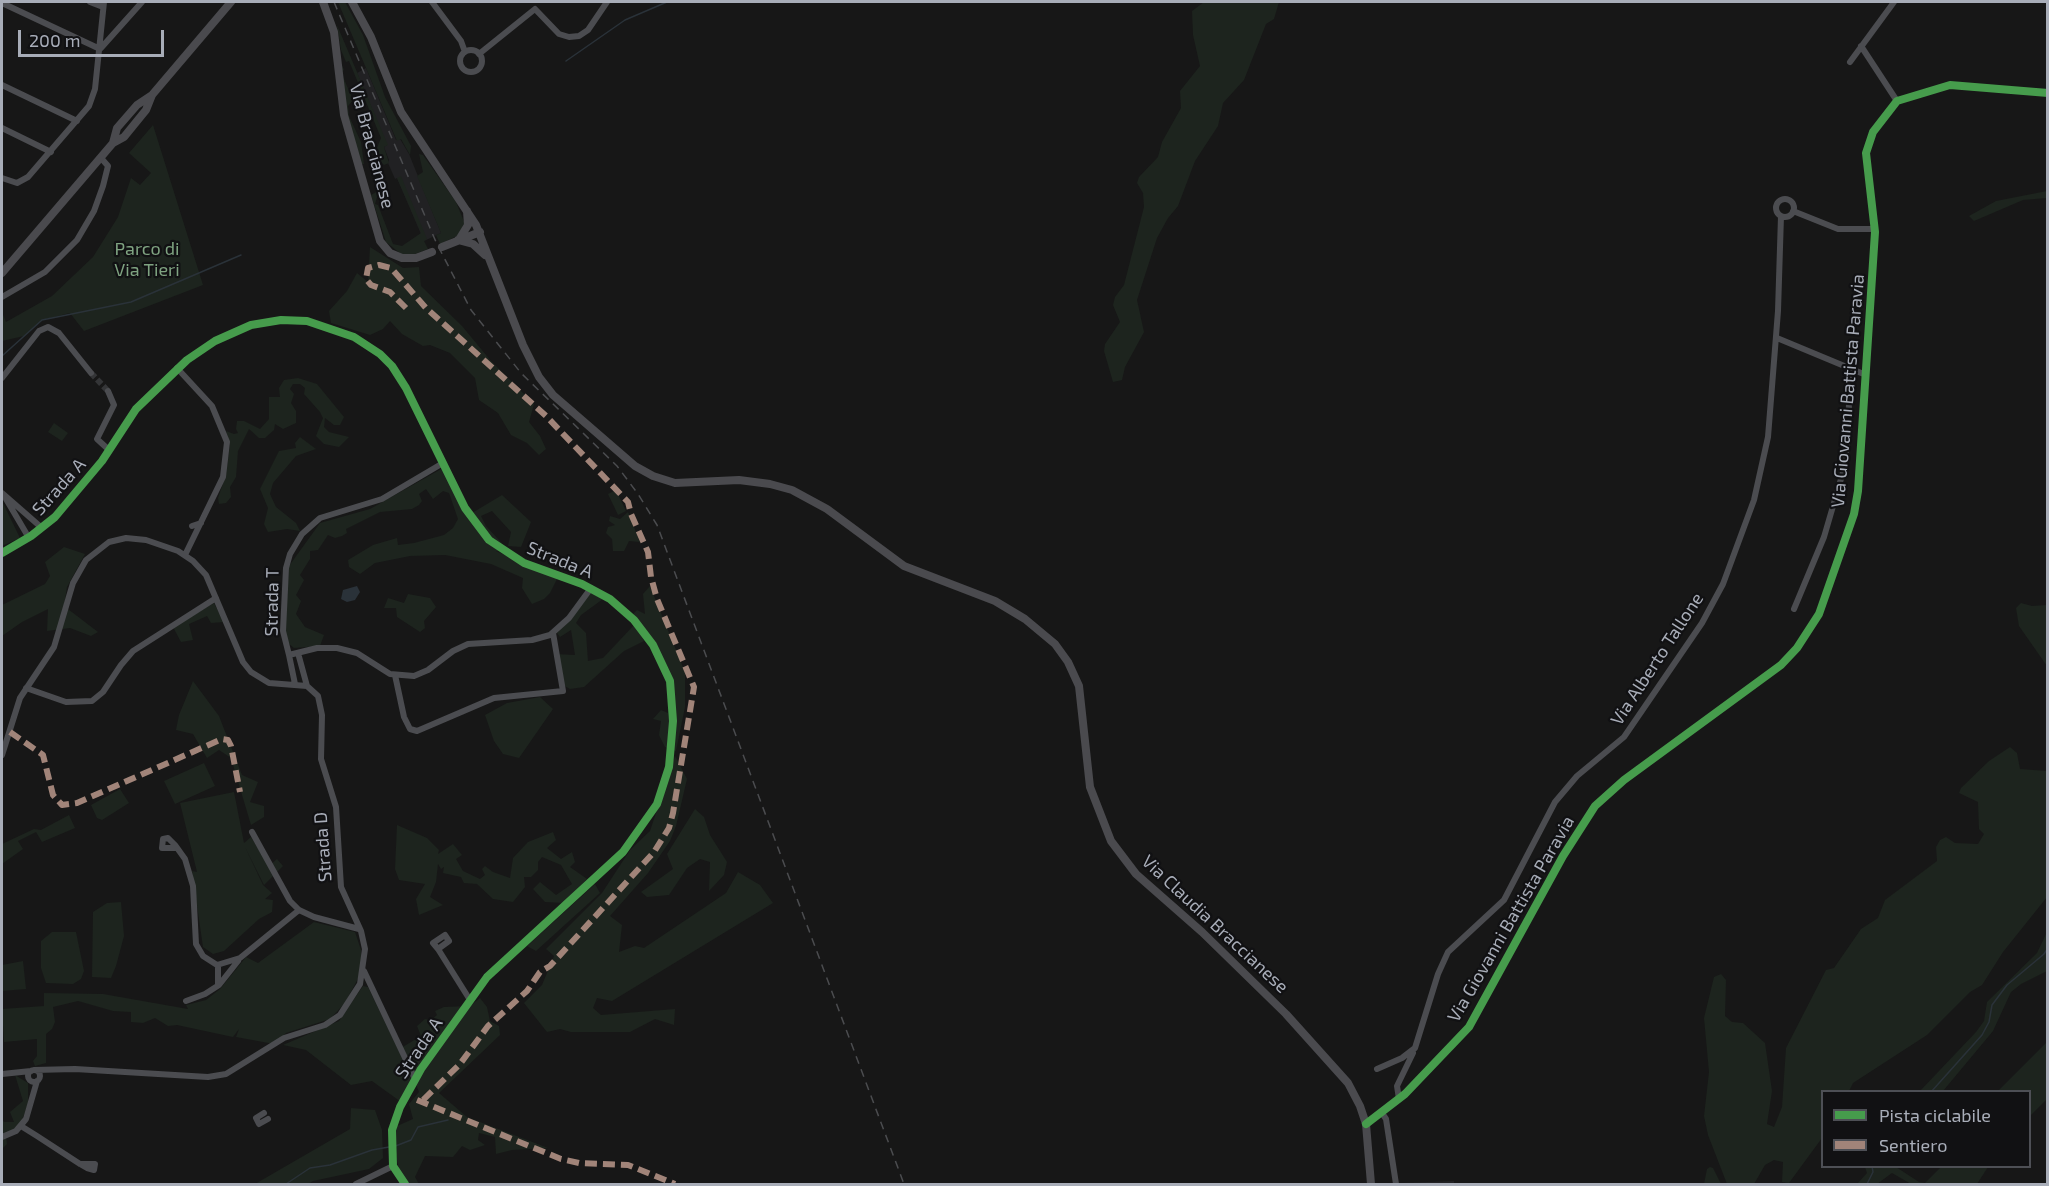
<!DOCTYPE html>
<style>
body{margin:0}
#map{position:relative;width:2049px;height:1186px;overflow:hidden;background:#171717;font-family:"Exo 2",sans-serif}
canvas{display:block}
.frame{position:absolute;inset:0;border:3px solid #a8adb8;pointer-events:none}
.legend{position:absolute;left:1821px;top:1090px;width:210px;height:78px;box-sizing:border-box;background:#111113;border:2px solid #4d4f55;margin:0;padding:8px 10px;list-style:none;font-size:18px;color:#a8adb8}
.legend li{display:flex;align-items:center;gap:12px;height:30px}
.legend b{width:30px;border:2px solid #4d4f55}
.scale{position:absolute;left:18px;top:30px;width:146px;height:27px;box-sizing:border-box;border:3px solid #a8adb8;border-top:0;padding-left:8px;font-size:18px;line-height:21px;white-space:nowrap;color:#a8adb8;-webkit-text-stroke:4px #111113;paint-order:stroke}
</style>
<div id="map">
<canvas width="2049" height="1186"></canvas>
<div class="frame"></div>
<ul class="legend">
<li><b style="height:8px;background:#469c4c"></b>Pista ciclabile</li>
<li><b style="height:8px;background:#a18479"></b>Sentiero</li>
</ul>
<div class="scale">200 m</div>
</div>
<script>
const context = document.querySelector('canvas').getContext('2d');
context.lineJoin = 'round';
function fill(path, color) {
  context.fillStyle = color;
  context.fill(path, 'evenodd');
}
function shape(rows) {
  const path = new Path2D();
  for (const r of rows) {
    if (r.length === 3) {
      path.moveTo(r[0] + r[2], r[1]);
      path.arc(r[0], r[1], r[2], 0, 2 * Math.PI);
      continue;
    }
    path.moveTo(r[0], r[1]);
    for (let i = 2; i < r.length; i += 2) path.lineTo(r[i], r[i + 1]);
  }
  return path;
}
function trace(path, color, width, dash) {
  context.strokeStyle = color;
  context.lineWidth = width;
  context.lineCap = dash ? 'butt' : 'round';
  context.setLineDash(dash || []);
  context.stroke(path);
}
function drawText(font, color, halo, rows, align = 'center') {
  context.font = font + ' "Exo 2",sans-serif';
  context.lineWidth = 4.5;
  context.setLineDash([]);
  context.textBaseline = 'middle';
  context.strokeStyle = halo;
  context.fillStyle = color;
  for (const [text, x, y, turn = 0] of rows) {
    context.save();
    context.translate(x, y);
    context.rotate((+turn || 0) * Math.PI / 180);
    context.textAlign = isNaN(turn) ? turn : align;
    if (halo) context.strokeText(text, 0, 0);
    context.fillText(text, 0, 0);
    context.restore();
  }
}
fill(shape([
 [366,68,396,140,400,139,409,154,441,233,424,241,397,178,395,179,388,163,389,160,384,147,387,145,357,73],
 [1454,1181,1454,1184,1374,1184]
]), '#212123');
fill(shape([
 [338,2,345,2,363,35,385,97,411,146,410,155,401,139,397,141],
 [1204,2,1279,2,1274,19,1266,24,1244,80,1223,103,1218,126,1195,161,1178,206,1168,218,1157,238,1137,300,1144,332,1125,367,1122,380,1113,382,1104,351,1105,344,1120,322,1113,305,1115,297,1124,285,1144,207,1143,193,1137,183,1139,177,1158,157,1162,142,1181,108,1180,91,1200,66,1193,35,1192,11],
 [337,25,388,145,384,147,389,163,384,165,379,160,379,151,376,150,381,138,349,61,346,62,341,50],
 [339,58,344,70,341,72,353,100,348,106,349,116,361,142,364,164,361,164,346,116],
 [153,125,203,285,84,331,70,313,42,320,24,336,2,341,2,312,6,322,52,296,93,257,118,217,131,178,140,185,151,173,129,153],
 [419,154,423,155,456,202,465,224,459,235,440,244,436,235,441,233,417,176,423,172],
 [401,176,427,239,424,241,428,249,415,254,401,254,386,242,371,195,378,191,381,197,377,197,375,204,378,205,393,244,402,246,421,233,397,178],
 [2047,191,2047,198,2023,200,1974,221,1969,216,1996,201],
 [370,247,403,268,419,267,421,286,462,326,491,361,534,404,529,422,540,436,546,449,539,455,527,443,511,435,498,413,479,400,475,378,450,353,430,345,423,346,402,334,390,321,383,329,370,335,331,323,329,311,347,291,357,273,368,282],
 [298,378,317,384,344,417,340,425,334,425,325,418,324,427,329,432,349,437,339,447,324,444,316,436,323,418,320,412,304,394,305,388,300,384,293,384,290,389,294,394,291,403,296,411,296,423,283,429,275,424,274,430,265,438,259,438,249,429,238,451,236,477,230,487,231,497,226,503,219,504,218,498,226,475,230,445,226,431,234,434,238,433,236,429,237,421,244,421,260,429,269,419,269,397,280,397,279,388,284,380],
 [54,423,68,433,62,441,48,432],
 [300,437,316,449,296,456,273,483,270,494,276,507,296,523,300,531,287,529,268,532,264,524,268,508,260,489,279,451,296,448,295,443],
 [443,468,467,516,502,495,531,522,521,547,508,546,511,532,492,511,481,516,486,526,510,552,496,551,558,577,550,593,544,599,532,604,522,588,523,578,491,564,445,555,410,556,375,563,360,574,349,567,348,560,373,545,397,538,398,545,414,543,444,535,453,528,458,519,449,493,443,491,433,499,426,489,419,494,422,501,419,505,412,509,380,512,346,529,347,533,342,536,335,538,328,535,318,550,310,551,310,559,300,575,304,580,296,595,301,601,296,614,305,627,324,635,320,646,294,648,288,643,285,628,289,566,320,523,370,509],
 [616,490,626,511,618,515,608,494],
 [2,501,20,538,2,546],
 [628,512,640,542,629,541,624,551,613,551,612,539,606,533,608,527,615,525,609,521,610,516,620,519],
 [64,547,85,554,67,587,64,606,98,632,91,636,70,628,47,631,48,609,22,622,2,636,2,605,45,584,50,576,45,562],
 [650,586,685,672,685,707,676,751,665,747,659,735,661,721,653,719,661,710,668,713,671,730,676,729,671,679,633,614,637,610,645,614,643,594],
 [590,592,603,599,581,615,576,623,586,633,588,661,603,658,635,624,644,641,624,651,584,687,570,689,561,684,555,654,575,655,571,630,560,637,557,633],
 [408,594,430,598,436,607,424,621,425,628,420,632,397,617,396,608,384,608,388,598,404,603],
 [214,603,224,622,211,623,207,616,189,624,193,640,181,642,173,627],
 [2021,603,2032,606,2047,605,2047,666,2019,626,2016,608],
 [193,681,219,716,242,775,258,782,250,802,264,806,264,817,251,825,231,758,219,750,207,758,193,734,176,730,179,715],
 [540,697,553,709,519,758,503,754,494,741,485,715,507,703],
 [2010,747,2017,753,2020,769,2047,771,2047,897,2003,952,1982,985,1970,992,1927,1035,1853,1083,1849,1091,1822,1092,1822,1138,1789,1183,1782,1182,1783,1162,1774,1160,1765,1165,1754,1184,1727,1184,1708,1135,1704,1116,1709,1072,1704,1018,1714,977,1721,974,1726,980,1725,1016,1732,1022,1743,1023,1765,1043,1772,1091,1767,1124,1774,1127,1782,1107,1786,1048,1826,970,1834,968,1861,929,1878,918,1885,900,1937,861,1936,847,1940,840,1946,837,1955,843,1978,844,1984,834,1979,829,1978,802,1959,793,1961,788,1989,761],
 [675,756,687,779,676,826,670,841,648,873,610,916,622,925,619,952,635,946,644,948,726,893,738,872,760,885,773,903,612,1001,597,998,593,1008,601,1015,675,1009,674,1025,655,1019,630,1032,571,1032,560,1029,547,1032,524,1003,542,985,554,956,546,949,602,893,630,850,650,831],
 [204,763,215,786,175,804,164,781],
 [120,789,129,803,102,820,97,818,91,805],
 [234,792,244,843,251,837,269,866,277,859,283,866,264,885,245,847,263,885,272,893,265,899,273,900,272,912,259,919,224,951,213,954,203,947,192,871,197,872,180,803],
 [695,809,704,817,710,835,727,862,724,875,709,891,710,862,700,859,687,868,669,895,647,897,641,892,673,869,667,854],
 [69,815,75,828,42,842,36,832,18,841,23,849,2,864,2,844,34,829,41,830],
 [397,825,427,838,439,850,438,854,453,844,462,855,456,859,463,871,480,879,485,875,482,869,485,866,493,872,510,878,513,858,528,842,553,832,556,840,547,848,561,859,572,852,575,862,570,867,587,879,564,903,545,902,533,889,540,882,556,895,572,884,561,865,542,857,538,862,538,870,531,877,524,877,525,887,513,902,493,899,477,884,464,883,461,877,443,873,444,867,441,869,438,864,436,882,430,897,443,905,419,915,416,899,425,884,399,880,395,869],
 [595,884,600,893,536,951,527,946],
 [121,902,124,936,116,966,111,978,92,977,93,912,107,903],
 [314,922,355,932,361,950,361,973,345,1003,330,1019,286,1033,274,1044,236,1037,239,1029,233,1037,177,1025,168,1026,155,1018,143,1023,131,1022,131,1012,113,1011,78,1001,53,1007,55,1022,52,1029,46,1034,46,1063,35,1066,33,1061,37,1056,37,1039,4,1042,2,1009,44,1006,44,993,103,994,188,1009,186,1005,206,1000,220,989,246,957,258,963],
 [52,932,76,932,84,971,81,979,73,984,46,983,41,968,41,941],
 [2047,932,2047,971,2021,984,2011,992,1993,1031,1943,1091,1920,1091,1976,1032,1984,1021,1987,1002,2037,953],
 [23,961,26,989,2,991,2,965],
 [363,986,368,987,414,1082,401,1102,372,1081,351,1085,306,1050,283,1045,339,1021],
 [480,998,487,1007,490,1021,499,1026,500,1035,439,1093,467,1117,548,1148,512,1150,496,1154,495,1137,479,1133,478,1140,485,1145,470,1150,462,1146,453,1157,425,1156,415,1177,419,1184,408,1184,399,1171,393,1139,397,1126,413,1119,409,1104,419,1092,401,1048,421,1036,417,1026,425,1019,431,1020,437,1015,435,1011,444,1007,470,1006],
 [2047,1042,2047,1099,2030,1116,2030,1092,1998,1091],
 [15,1075,28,1083,28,1104,21,1123,6,1137,7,1144,3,1148,2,1119,4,1122,14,1122,10,1112,23,1101],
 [351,1108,375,1110,382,1130,383,1158,369,1169,313,1181,308,1184,255,1184,350,1129],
 [1710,1167,1713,1168,1721,1184,1704,1184,1707,1169],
 [1865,1167,1896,1167,1919,1182,1925,1183,1941,1167,1988,1167,1977,1184,1911,1184,1892,1173,1877,1184,1857,1184,1867,1173]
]), '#1d241e');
fill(shape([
 [357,586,360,592,355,600,347,602,341,599,343,590]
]), '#2a3239');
trace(shape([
 [566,61,625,20,667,2],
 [2,356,42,320,131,302,241,255],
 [1931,1092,1982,1035,1989,1022,1992,1005,2007,985,2044,954,2048,948],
 [393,1147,411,1140,418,1127,448,1120],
 [286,1184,310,1168,330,1165,372,1150,389,1147],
 [1867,1184,1873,1172,1872,1166]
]), '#2a3239', 1.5);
trace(shape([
 [91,373,108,391]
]), '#343537', 6, [6, 3]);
trace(shape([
 [90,2,103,7],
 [432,2,461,41,465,52],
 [2,3,100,49],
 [1861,46,1897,101],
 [101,48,142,2],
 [471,61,11],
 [479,54,535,9,559,34,569,37,579,36,588,30,607,2],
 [1850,62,1894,2],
 [2,85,77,121],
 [2,128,51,152],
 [2,178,17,183,28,177,89,106,95,89,104,2],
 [1785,208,9],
 [1793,211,1838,229,1875,229],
 [2,297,45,272,77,240,94,211,103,186,108,166,101,158],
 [1777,338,1866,375],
 [177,368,212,406,227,442,223,477,185,555],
 [2,378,39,331,48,327,59,333,91,373],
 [108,391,114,405,97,439,109,450],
 [443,463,382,499,320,518,302,534,290,554,286,568,283,631,289,655,317,648,337,648,357,653,390,674,414,676,428,670,453,651,468,644,532,640,550,635,569,618,591,588],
 [2,493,42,528],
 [6,499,29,538],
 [192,526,201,523],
 [2,553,31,536,55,517,102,461,136,409,187,360,215,341,251,325,281,320,307,321,354,337,380,354,392,366,406,388,465,508,489,540,524,563,582,584,610,599,634,620,653,645,670,681,673,721,669,767,657,804,623,852,487,977,421,1069,400,1107,392,1130,393,1166,405,1184],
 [1794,609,1824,537,1843,472,1848,437,1850,369],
 [298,653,307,686],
 [289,655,295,684],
 [395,675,404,717,410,729,417,731,494,698,563,691,553,633],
 [26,688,66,702,92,701,103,692,121,665,133,651,216,598],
 [2,755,20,698,54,647,73,583,86,560,109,542,126,538,146,540,178,551,193,561,206,575,243,662,251,672,269,683,307,686,318,696,322,715,321,759,336,807,341,887,361,931,365,949,360,984,340,1015,325,1025,284,1038,226,1074,208,1077,75,1069,34,1070],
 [252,832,290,901,299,910,314,917,359,929],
 [177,848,162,848,163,839,168,838,175,845,185,859,193,886,196,944,203,956,217,965,240,958,299,910],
 [438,949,433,943,445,935,449,941,438,949,470,1000],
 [218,965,218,984],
 [364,971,415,1079],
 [186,1001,205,994,219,985,238,961],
 [1377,1069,1402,1058,1415,1048,1438,974,1448,952,1504,900,1555,802,1577,776,1624,737,1702,623,1723,584,1754,500,1768,437,1778,311,1781,216],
 [34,1076,6],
 [2,1074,31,1071],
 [1399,1099,1397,1086,1413,1053],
 [264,1113,256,1118,259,1124,268,1119],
 [1382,1113,1386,1119,1396,1184],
 [1366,1124,1405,1094,1469,1027,1563,856,1595,806,1624,780,1781,665,1797,648,1819,614,1854,514,1858,491,1875,232,1866,153,1873,132,1897,101,1950,85,2048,93],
 [21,1126,37,1136,80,1164,87,1168,94,1170,95,1164,80,1164],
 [2,1137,16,1131,26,1119,37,1081],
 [356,1184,393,1166]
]), '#4b4c50', 6);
trace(shape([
 [323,2,334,32,344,115,380,241,390,253,402,258,416,258,432,252],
 [352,2,371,37,401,112,476,225,523,345,539,377,553,395,635,466,653,476,675,483,739,480,770,484,792,490,827,509,904,566,995,601,1025,619,1055,644,1068,662,1079,686,1090,787,1111,841,1136,874,1202,932,1286,1014,1348,1083,1360,1106,1366,1124,1371,1184],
 [113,143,117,128,137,105,152,95],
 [460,238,468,225,467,211],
 [458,240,473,244,485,255],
 [442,247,480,232],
 [2,273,113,143,124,137,146,110,152,95,231,2]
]), '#4a4a4e', 8);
trace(shape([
 [334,2,436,242,471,310,521,373,617,466,638,494,657,525,904,1184]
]), '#4b4c4f', 1.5, [8, 6]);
trace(shape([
 [406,308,390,292,371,285,366,279,368,268,379,265,391,268,426,308,546,416,628,502,631,514,648,552,651,577,657,599,694,687,673,813,669,828,654,852,550,966,540,972,527,991,488,1026,460,1064,421,1102],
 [10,732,43,755,53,795,62,805,77,803,222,739,228,740,231,746,240,792],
 [417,1100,561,1159,579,1163,628,1165,675,1184]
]), '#a18479', 6, [12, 6]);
trace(shape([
 [2,553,31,536,55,517,102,461,136,409,187,360,215,341,251,325,281,320,307,321,354,337,380,354,392,366,406,388,465,508,489,540,524,563,582,584,610,599,634,620,653,645,670,681,673,721,669,767,657,804,623,852,487,977,421,1069,400,1107,392,1130,393,1166,405,1184],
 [1366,1124,1405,1094,1469,1027,1563,856,1595,806,1624,780,1781,665,1797,648,1819,614,1854,514,1858,491,1875,232,1866,153,1873,132,1897,101,1950,85,2048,93]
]), '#469c4c', 8);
drawText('18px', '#a8adb8', '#111113', [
 ["Via Braccianese",372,146,75],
 ["Via Giovanni Battista Paravia",1848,391,-85],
 ["Strada A",59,487,-48],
 ["Strada A",560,560,22],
 ["Strada T",272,602,-89],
 ["Via Alberto Tallone",1657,659,-57],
 ["Strada D",323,847,-94],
 ["Via Giovanni Battista Paravia",1511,919,-60],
 ["Via Claudia Braccianese",1215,924,43],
 ["Strada A",419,1048,-56]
]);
drawText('18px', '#7fa381', '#111113', [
 ["Parco di",147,249],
 ["Via Tieri",147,270]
]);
</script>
